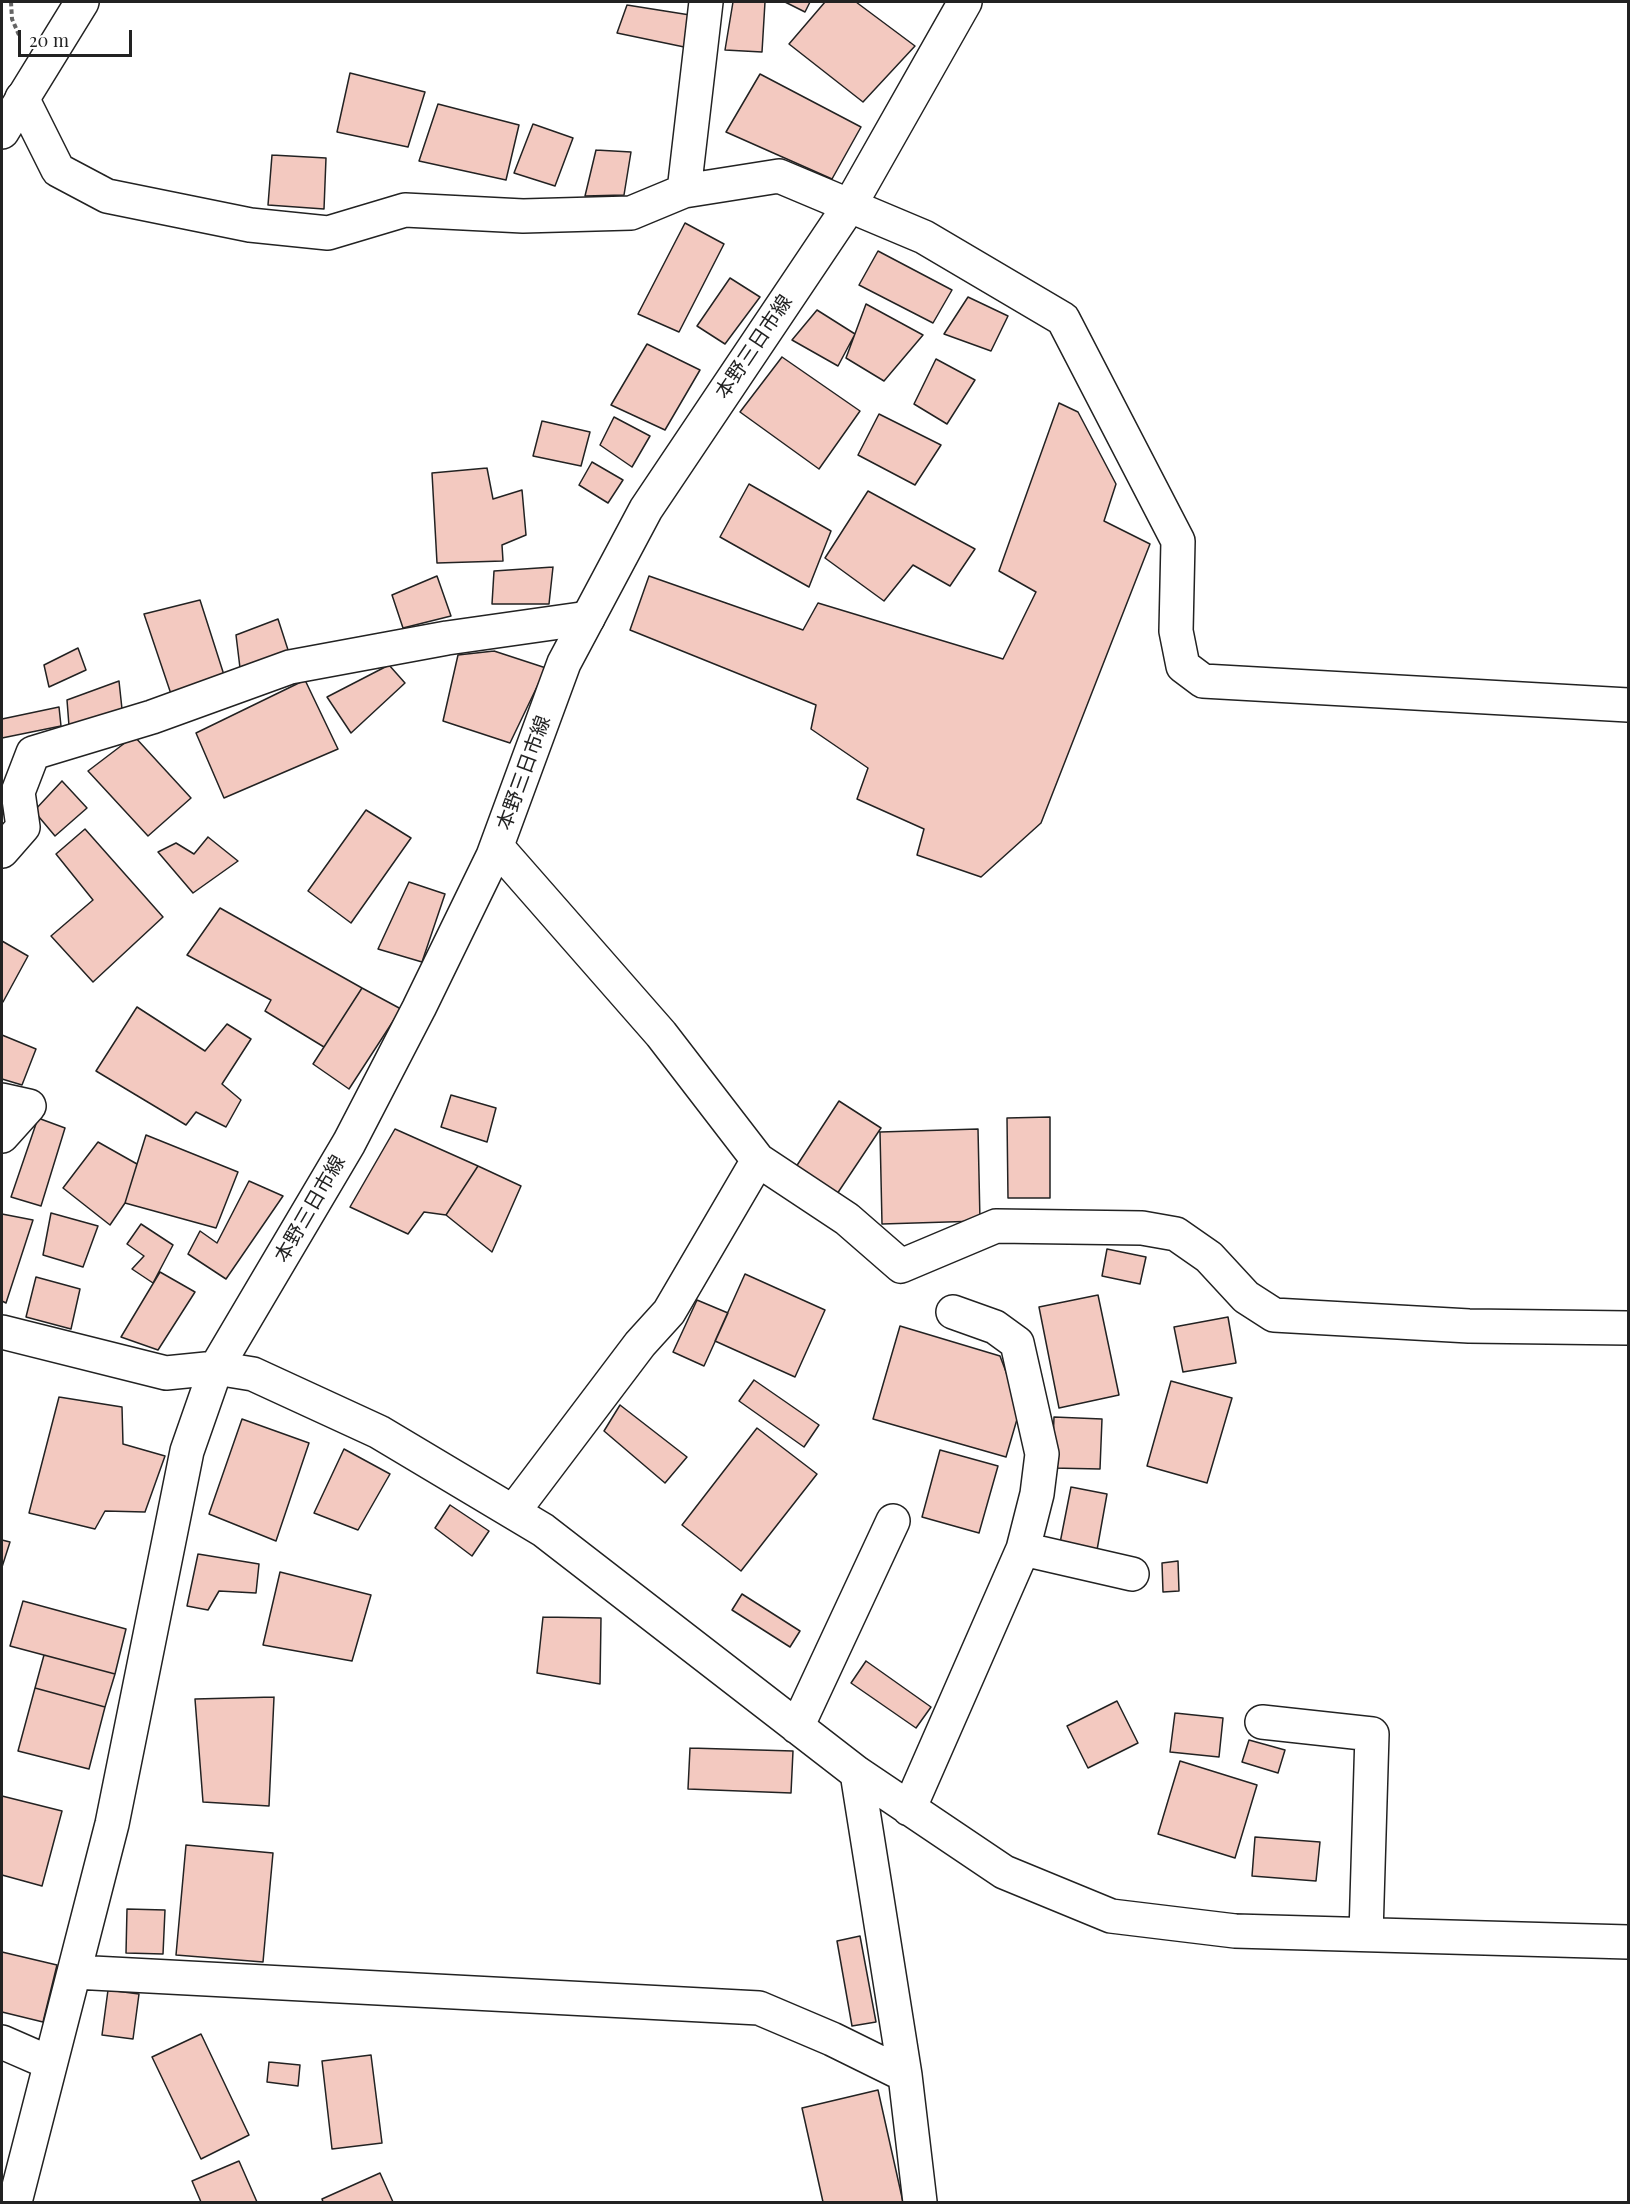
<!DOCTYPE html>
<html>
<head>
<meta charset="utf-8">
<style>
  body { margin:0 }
  #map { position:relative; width:1630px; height:2204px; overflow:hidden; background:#fff; font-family:"Playfair Display",serif }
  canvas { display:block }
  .frame { position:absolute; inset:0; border:3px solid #222; pointer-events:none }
  .scale { position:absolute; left:18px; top:30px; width:114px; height:27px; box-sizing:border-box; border:3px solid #222; border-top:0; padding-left:8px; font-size:18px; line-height:21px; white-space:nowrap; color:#222; -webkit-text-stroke:4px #fff; paint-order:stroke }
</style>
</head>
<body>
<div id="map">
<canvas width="1630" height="2204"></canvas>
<div class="frame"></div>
<div class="scale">20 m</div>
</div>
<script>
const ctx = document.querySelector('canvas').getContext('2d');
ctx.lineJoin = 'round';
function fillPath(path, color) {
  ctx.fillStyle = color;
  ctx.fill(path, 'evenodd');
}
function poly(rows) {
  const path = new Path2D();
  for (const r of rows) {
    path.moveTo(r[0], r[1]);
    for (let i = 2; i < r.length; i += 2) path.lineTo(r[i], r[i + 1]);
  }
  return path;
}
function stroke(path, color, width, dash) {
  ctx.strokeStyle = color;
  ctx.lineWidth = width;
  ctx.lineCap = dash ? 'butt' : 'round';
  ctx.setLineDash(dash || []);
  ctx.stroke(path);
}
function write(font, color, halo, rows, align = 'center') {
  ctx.font = font + ' "Playfair Display","Noto Sans JP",serif';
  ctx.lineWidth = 4.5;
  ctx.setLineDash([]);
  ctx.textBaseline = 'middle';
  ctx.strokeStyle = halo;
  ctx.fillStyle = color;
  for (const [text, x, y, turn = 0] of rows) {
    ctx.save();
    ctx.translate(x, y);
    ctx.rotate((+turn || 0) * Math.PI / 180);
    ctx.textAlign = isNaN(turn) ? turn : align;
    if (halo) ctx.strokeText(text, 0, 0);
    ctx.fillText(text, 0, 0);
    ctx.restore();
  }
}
const building = poly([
  [733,2,765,2,762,52,725,50,733,2],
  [785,2,810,2,805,12,785,2],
  [825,2,856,2,915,46,863,102,789,44,825,2],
  [627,5,690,15,689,48,617,33,627,5],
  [350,73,425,92,408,147,337,132,350,73],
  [760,74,861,127,832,179,726,132,760,74],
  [438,104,519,125,506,180,419,161,438,104],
  [533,124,573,138,555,186,514,173,533,124],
  [596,150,631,152,624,195,585,196,596,150],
  [272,155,326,158,324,209,268,205,272,155],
  [685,223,724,244,679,332,638,314,685,223],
  [878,251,952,290,933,323,859,285,878,251],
  [730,278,760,297,725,344,697,326,730,278],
  [968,297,1008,316,991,351,944,334,968,297],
  [866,304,923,335,884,381,846,358,866,304],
  [817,310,855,334,838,366,792,340,817,310],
  [647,344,700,370,665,430,611,405,647,344],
  [782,357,860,411,819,469,740,412,782,357],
  [936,359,975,380,947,424,914,404,936,359],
  [1059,403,1078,412,1116,484,1104,521,1150,544,1041,823,981,877,917,855,924,829,857,799,868,768,811,729,816,705,630,630,649,576,803,630,818,603,1003,659,1036,592,999,571,1059,403],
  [879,414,941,445,915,485,858,455,879,414],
  [614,417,650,436,632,467,600,445,614,417],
  [542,421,590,432,581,466,533,456,542,421],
  [592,462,623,480,608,503,579,485,592,462],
  [487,468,493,499,522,490,526,535,502,545,503,561,437,563,432,473,487,468],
  [749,484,831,531,809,587,720,537,749,484],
  [868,491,975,549,950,586,913,565,884,601,825,558,868,491],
  [553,567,549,604,492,604,494,571,553,567],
  [437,576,451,616,403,628,392,595,437,576],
  [200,600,224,675,171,694,144,614,200,600],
  [278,619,290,656,240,668,236,635,278,619],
  [78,648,86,670,49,687,44,665,78,648],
  [494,651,546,668,510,743,443,721,458,655,494,651],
  [389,665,405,683,351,733,327,697,389,665],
  [305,680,338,749,224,798,196,733,305,680],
  [119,681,122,709,69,726,67,700,119,681],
  [59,707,61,726,2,738,2,719,59,707],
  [134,736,191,798,148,836,88,771,134,736],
  [62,781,87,808,55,836,34,811,62,781],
  [366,810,411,838,351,923,308,891,366,810],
  [85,829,163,917,93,982,51,936,93,900,56,854,85,829],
  [208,837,238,861,193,893,158,852,176,843,194,854,208,837],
  [409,882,445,894,422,962,378,949,409,882],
  [220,908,362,988,324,1047,265,1011,271,1000,187,955,220,908],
  [2,941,28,956,3,1002,2,1001,2,941],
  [362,988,401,1009,349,1089,313,1064,362,988],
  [137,1007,205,1051,227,1024,251,1039,222,1084,241,1100,226,1127,196,1112,186,1125,96,1071,137,1007],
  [2,1035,36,1049,22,1085,2,1079,2,1035],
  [451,1095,496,1108,487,1142,441,1127,451,1095],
  [839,1101,881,1128,833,1200,792,1173,839,1101],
  [1050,1117,1050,1198,1008,1198,1007,1118,1050,1117],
  [38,1118,65,1128,41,1206,11,1197,38,1118],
  [395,1129,478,1166,446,1215,424,1212,408,1234,350,1207,395,1129],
  [978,1129,980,1221,882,1224,880,1132,978,1129],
  [146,1135,238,1172,216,1228,125,1203,146,1135],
  [98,1142,137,1164,125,1203,110,1225,63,1188,98,1142],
  [478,1166,521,1186,492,1252,446,1215,478,1166],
  [249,1181,283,1196,226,1279,188,1254,200,1231,217,1243,249,1181],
  [51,1213,98,1226,83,1267,43,1255,51,1213],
  [2,1214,33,1220,6,1303,2,1301,2,1214],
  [141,1224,173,1245,153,1283,132,1269,144,1256,127,1244,141,1224],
  [1107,1249,1146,1257,1140,1284,1102,1276,1107,1249],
  [160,1272,195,1292,158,1350,121,1337,160,1272],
  [745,1274,825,1310,795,1377,715,1341,745,1274],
  [36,1277,80,1289,71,1329,26,1317,36,1277],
  [1098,1295,1119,1395,1059,1408,1039,1307,1098,1295],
  [697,1300,728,1313,704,1366,673,1352,697,1300],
  [1228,1317,1236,1363,1183,1372,1174,1327,1228,1317],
  [900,1326,1000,1356,1020,1409,1006,1457,873,1419,900,1326],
  [754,1380,819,1425,804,1447,739,1401,754,1380],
  [1171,1381,1232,1398,1207,1483,1147,1466,1171,1381],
  [59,1397,122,1407,123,1444,165,1456,145,1512,105,1511,95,1529,29,1513,59,1397],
  [620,1405,687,1457,665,1483,604,1431,620,1405],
  [1054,1417,1102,1419,1100,1469,1052,1468,1054,1417],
  [242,1419,309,1443,276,1541,209,1514,242,1419],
  [757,1428,817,1474,741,1571,682,1525,757,1428],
  [344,1449,390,1474,358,1530,314,1513,344,1449],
  [940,1450,998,1466,979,1533,922,1517,940,1450],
  [1071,1487,1107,1494,1097,1550,1060,1543,1071,1487],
  [450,1505,489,1531,472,1556,435,1528,450,1505],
  [2,1540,10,1542,2,1567,2,1540],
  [198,1554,259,1564,256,1593,219,1591,208,1610,187,1606,198,1554],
  [1178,1561,1179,1591,1163,1592,1162,1563,1178,1561],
  [280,1572,371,1595,352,1661,263,1645,280,1572],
  [742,1594,800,1631,790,1647,732,1610,742,1594],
  [23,1601,126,1629,115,1674,10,1646,23,1601],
  [543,1617,601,1618,600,1684,537,1673,543,1617],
  [44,1655,115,1674,105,1707,35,1688,44,1655],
  [866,1661,931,1707,916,1728,851,1683,866,1661],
  [35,1688,105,1707,89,1769,18,1751,35,1688],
  [274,1697,269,1806,203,1802,195,1699,274,1697],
  [1117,1701,1138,1743,1088,1768,1067,1726,1117,1701],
  [1175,1713,1223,1718,1219,1757,1170,1752,1175,1713],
  [1249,1740,1285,1750,1278,1773,1242,1762,1249,1740],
  [690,1748,793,1751,791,1793,688,1789,690,1748],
  [1180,1761,1257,1785,1235,1858,1158,1834,1180,1761],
  [2,1796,62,1811,42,1886,2,1875,2,1796],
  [1255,1837,1320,1842,1316,1881,1252,1876,1255,1837],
  [186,1845,273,1853,263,1962,176,1955,186,1845],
  [127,1909,165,1910,163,1954,126,1953,127,1909],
  [860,1936,876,2022,852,2026,837,1941,860,1936],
  [2,1952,57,1965,43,2022,2,2012,2,1952],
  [108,1990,139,1994,133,2039,102,2035,108,1990],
  [201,2034,249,2135,201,2159,152,2057,201,2034],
  [371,2055,382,2143,332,2149,322,2061,371,2055],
  [269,2062,300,2065,298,2086,267,2082,269,2062],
  [878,2090,903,2202,823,2202,802,2108,878,2090],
  [239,2161,257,2202,201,2202,192,2181,239,2161],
  [380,2173,393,2202,323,2202,322,2199,380,2173]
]);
const path = poly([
  [11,2,12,19,19,35]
]);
const minor = poly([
  [22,98,58,170,107,196,250,225,328,233,405,210,523,216,631,213,684,191,779,176,924,237,1063,319,1178,541,1176,631,1183,666,1203,681,1628,705],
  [684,191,706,2],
  [497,847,661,1034,758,1160],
  [2,851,23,827,18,792,33,753,152,717,290,667,447,638,588,618],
  [2,1100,29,1106,2,1136],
  [513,1512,640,1344,669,1312,758,1160,847,1219,901,1266,996,1226,1142,1228,1176,1234,1209,1257,1246,1297,1274,1315,1469,1326,1628,1328],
  [1023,1549,1132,1574],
  [1262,1722,1372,1734,1366,1934],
  [797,1727,893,1521],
  [857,1773,905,2075,920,2202],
  [909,1809,1023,1549,1037,1494,1042,1454,1017,1343,995,1327,953,1312],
  [74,1972,759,2008,832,2039,905,2075],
  [2,2042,50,2063],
  [15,2202,112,1824,187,1451,216,1368,253,1374,379,1432,543,1530,857,1773,1004,1872,1111,1916,1235,1931,1628,1942]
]);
const major = poly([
  [2,132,82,2],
  [2,1332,166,1373,216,1368,349,1143,419,1008,493,856,564,663,646,509,850,205,965,2]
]);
const streetNames = [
  ["本野三日市線",754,347,-56],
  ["本野三日市線",524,773,-70],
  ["本野三日市線",310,1209,-60]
];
fillPath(building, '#f3c9c0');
stroke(building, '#222', 1.5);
stroke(minor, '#222', 36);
stroke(major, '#222', 36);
stroke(path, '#646464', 4, [4.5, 3]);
stroke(minor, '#fff', 33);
stroke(major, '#fff', 33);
write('20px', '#222', '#fff', streetNames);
</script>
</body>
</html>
